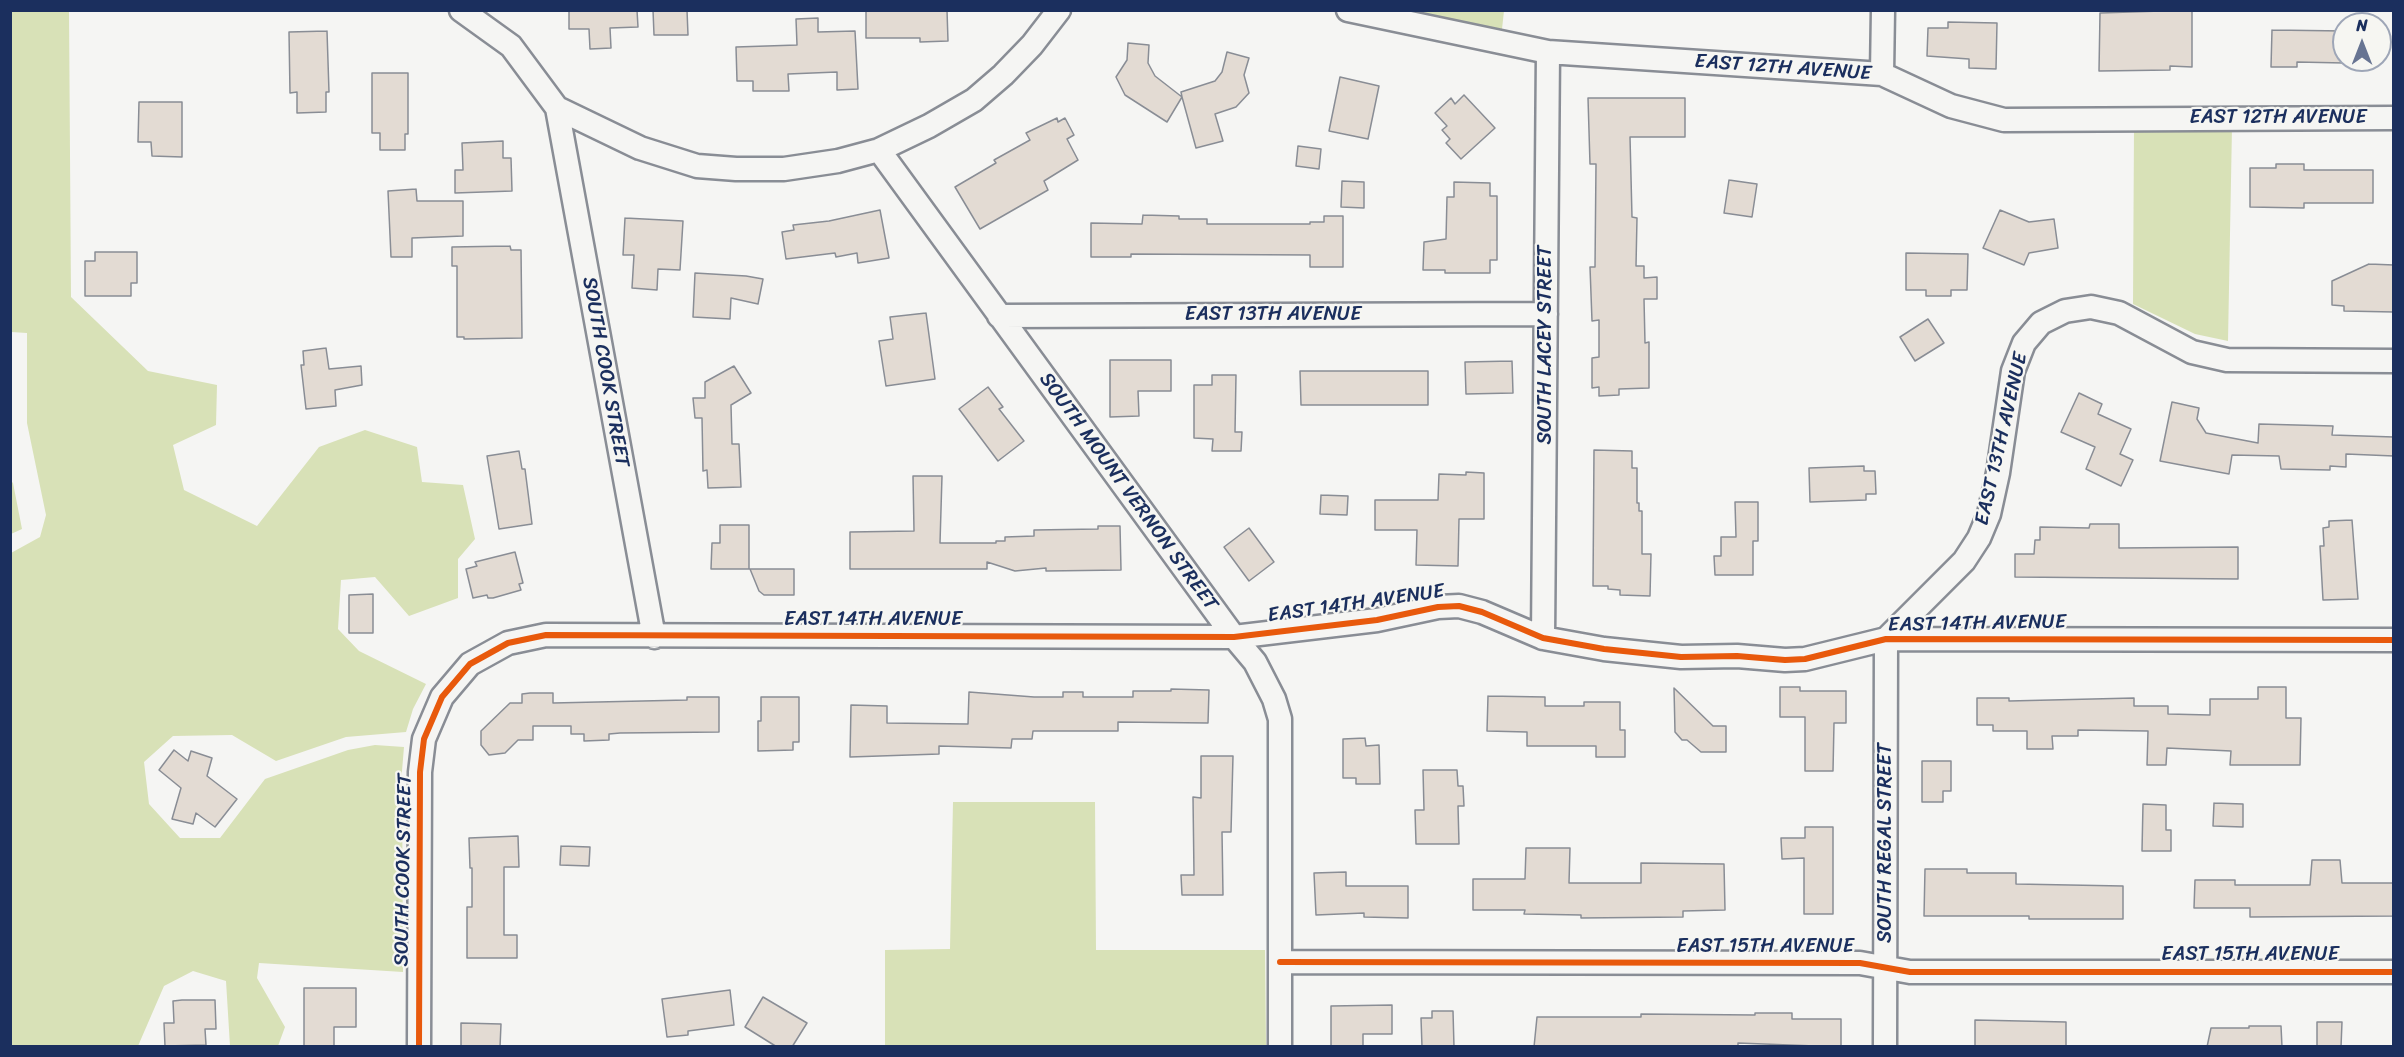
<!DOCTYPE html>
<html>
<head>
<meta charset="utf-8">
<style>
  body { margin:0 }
  #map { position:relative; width:2404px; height:1057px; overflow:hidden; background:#f5f5f3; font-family:Sriracha,sans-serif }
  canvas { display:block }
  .frame { position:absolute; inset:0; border:12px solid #1b2f5e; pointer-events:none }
  .north { position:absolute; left:2332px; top:12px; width:60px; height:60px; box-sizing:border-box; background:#f6f6f2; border:2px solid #9ea6b7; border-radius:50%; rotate:0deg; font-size:16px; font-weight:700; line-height:24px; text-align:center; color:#1b2f5e }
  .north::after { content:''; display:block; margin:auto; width:21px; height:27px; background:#677492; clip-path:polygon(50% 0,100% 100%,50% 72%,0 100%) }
</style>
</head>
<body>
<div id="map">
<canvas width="2404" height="1057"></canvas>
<div class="frame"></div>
<div class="north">N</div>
</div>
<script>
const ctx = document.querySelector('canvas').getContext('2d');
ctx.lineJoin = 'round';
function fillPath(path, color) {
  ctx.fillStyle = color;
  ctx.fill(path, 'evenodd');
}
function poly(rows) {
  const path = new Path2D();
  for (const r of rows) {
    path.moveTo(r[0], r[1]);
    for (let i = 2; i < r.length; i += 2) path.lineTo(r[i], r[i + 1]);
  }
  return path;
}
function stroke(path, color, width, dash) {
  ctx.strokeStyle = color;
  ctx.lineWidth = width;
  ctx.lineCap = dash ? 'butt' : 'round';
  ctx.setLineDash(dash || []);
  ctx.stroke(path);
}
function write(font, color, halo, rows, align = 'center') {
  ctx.font = font + ' Sriracha,sans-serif';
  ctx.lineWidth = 4.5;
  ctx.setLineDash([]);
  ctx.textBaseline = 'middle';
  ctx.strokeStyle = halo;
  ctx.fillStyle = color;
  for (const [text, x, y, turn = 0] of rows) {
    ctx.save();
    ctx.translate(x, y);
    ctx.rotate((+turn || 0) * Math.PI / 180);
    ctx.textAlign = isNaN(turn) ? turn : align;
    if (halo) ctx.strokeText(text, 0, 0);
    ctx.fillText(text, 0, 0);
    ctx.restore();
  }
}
const green = poly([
  [10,11,69,11,71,297,148,371,217,385,216,425,173,445,184,490,257,526,319,447,365,430,417,447,422,482,463,485,475,539,458,559,458,598,409,616,375,577,341,580,338,629,359,651,426,684,413,709,406,732,346,737,276,761,232,735,173,736,144,762,149,804,180,838,220,838,265,779,348,750,375,745,404,747,402,771,403,972,259,963,257,978,285,1027,278,1046,230,1046,226,981,193,971,164,986,138,1046,11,1046,11,553,40,537,46,515,27,423,27,333,11,332],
  [1407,11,1504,11,1502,29],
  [2232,127,2228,341,2195,334,2133,304,2134,128],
  [11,481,13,483,22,529,11,534],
  [953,802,1095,802,1096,950,1265,950,1266,1046,885,1046,885,950,950,949]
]);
const building = poly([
  [569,10,637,10,638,27,610,28,611,48,590,49,589,29,569,29,569,10],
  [653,10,687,10,688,35,654,35,653,10],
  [866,10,947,10,948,41,920,42,920,38,866,38,866,10],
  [2192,10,2192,67,2170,66,2170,70,2099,71,2100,13,2192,10],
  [818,18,818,32,855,31,858,89,837,90,837,72,788,74,789,91,753,91,753,81,737,81,736,47,797,45,796,19,818,18],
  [1948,22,1997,23,1996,69,1969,68,1969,59,1927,56,1928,28,1948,28,1948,22],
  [2272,30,2344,31,2344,63,2297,62,2297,67,2271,67,2272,30],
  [327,31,329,92,326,92,326,112,297,113,297,92,290,93,289,32,327,31],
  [1128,43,1149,45,1148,63,1155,76,1182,97,1181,92,1215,81,1222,72,1227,52,1249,58,1244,75,1249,93,1236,107,1215,114,1223,141,1196,148,1182,97,1167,122,1125,95,1116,77,1127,60,1128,43],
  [372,73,408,73,408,134,405,134,405,150,380,150,380,133,372,133,372,73],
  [1340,77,1379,86,1368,139,1329,131,1340,77],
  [1464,95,1495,128,1461,159,1446,143,1450,139,1442,130,1447,126,1435,113,1451,98,1455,104,1464,95],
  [1588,98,1685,98,1685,137,1630,137,1632,217,1637,218,1636,266,1644,266,1644,278,1657,277,1657,299,1644,299,1645,343,1649,342,1649,388,1619,389,1619,395,1599,396,1599,387,1592,388,1592,358,1599,357,1599,320,1592,321,1590,267,1595,267,1596,164,1590,164,1588,98],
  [139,102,182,102,182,157,152,156,151,142,138,142,139,102],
  [1057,118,1058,122,1065,118,1074,135,1067,139,1078,160,1044,181,1048,190,980,229,955,187,996,163,994,160,1030,140,1026,133,1057,118],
  [503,141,503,158,511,158,512,191,455,193,455,170,463,170,462,143,503,141],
  [1298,146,1321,149,1319,169,1296,166,1298,146],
  [2276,164,2304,164,2304,170,2373,170,2373,203,2304,203,2304,208,2250,207,2250,168,2276,168,2276,164],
  [1729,180,1757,184,1752,217,1724,213,1729,180],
  [1342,181,1364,182,1364,208,1341,207,1342,181],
  [1454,182,1490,183,1490,196,1497,196,1497,260,1490,260,1490,273,1445,273,1445,270,1423,270,1424,242,1446,239,1447,197,1454,197,1454,182],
  [416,189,417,201,463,201,463,236,412,238,412,257,391,257,388,191,416,189],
  [880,210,889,258,858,263,857,253,836,257,835,253,786,259,782,232,794,230,793,225,829,221,880,210],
  [2000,210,2029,222,2054,219,2058,248,2029,253,2024,265,1983,248,2000,210],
  [1143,215,1179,216,1179,219,1207,219,1207,224,1310,224,1310,222,1324,222,1324,216,1343,216,1343,267,1310,267,1310,255,1131,254,1131,257,1091,257,1091,223,1142,224,1143,215],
  [625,218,683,221,680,270,658,269,657,290,632,288,634,255,623,255,625,218],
  [510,246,511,250,521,250,522,338,464,339,464,337,457,337,457,266,452,266,452,247,510,246],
  [95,252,137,252,137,283,131,283,131,296,85,296,85,261,95,261,95,252],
  [1906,253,1968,254,1967,290,1951,290,1951,296,1926,296,1926,290,1906,290,1906,253],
  [2369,264,2394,265,2394,312,2344,311,2344,306,2332,305,2332,281,2369,264],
  [695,273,746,276,763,279,758,304,731,298,730,319,693,317,695,273],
  [926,313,935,379,886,386,879,341,893,339,890,317,926,313],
  [1928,319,1944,343,1915,361,1900,337,1928,319],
  [326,348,329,369,361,366,362,385,335,390,336,406,306,409,301,365,304,365,303,351,326,348],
  [1110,360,1171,360,1171,391,1138,391,1139,416,1110,417,1110,360],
  [1512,361,1513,393,1466,394,1465,362,1512,361],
  [734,366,751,393,731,405,732,444,739,444,741,487,708,488,707,470,703,471,702,418,695,418,693,398,705,398,705,382,734,366],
  [1300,371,1428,371,1428,405,1301,405,1300,371],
  [1212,375,1236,375,1235,432,1242,432,1241,451,1212,451,1213,439,1194,438,1194,385,1212,385,1212,375],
  [988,387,1003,407,999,409,1024,441,998,461,959,409,988,387],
  [2079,393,2102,404,2098,414,2131,429,2120,454,2133,460,2121,486,2086,469,2095,447,2061,432,2079,393],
  [2172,402,2199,408,2197,419,2206,433,2258,443,2259,424,2333,426,2332,435,2394,437,2394,456,2346,454,2346,467,2330,466,2330,470,2281,469,2279,456,2232,455,2229,474,2160,461,2172,402],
  [1594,450,1632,451,1632,468,1637,468,1637,503,1639,503,1639,511,1642,511,1642,554,1651,554,1650,596,1620,595,1620,590,1608,589,1608,586,1593,586,1594,450],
  [519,451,522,469,525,469,532,524,499,529,487,456,519,451],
  [1864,466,1864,471,1875,471,1876,494,1866,494,1866,500,1810,502,1809,468,1864,466],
  [1466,472,1484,473,1484,519,1459,519,1458,566,1416,565,1417,530,1375,530,1375,500,1438,500,1439,474,1466,475,1466,472],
  [913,476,942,476,940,543,996,543,996,541,1005,541,1005,537,1034,536,1034,530,1098,529,1098,526,1120,526,1121,570,1046,571,1046,568,1015,571,987,562,987,569,850,569,850,532,914,531,913,476],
  [1321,495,1348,496,1347,515,1320,514,1321,495],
  [1735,502,1758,502,1758,541,1753,541,1753,575,1715,575,1714,556,1721,556,1721,537,1736,537,1735,502],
  [2352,520,2358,599,2323,600,2320,546,2324,546,2323,528,2329,527,2329,521,2352,520],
  [2090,524,2119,524,2119,548,2238,547,2238,579,2015,577,2015,554,2034,554,2035,540,2040,540,2040,527,2089,528,2090,524],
  [720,525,749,525,749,569,711,569,712,543,720,543,720,525],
  [1249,528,1274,562,1249,581,1224,547,1249,528],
  [515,552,523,583,519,584,521,590,493,598,488,598,487,595,473,598,466,569,477,566,475,562,515,552],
  [750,569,794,569,794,595,764,595,759,591,750,569],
  [373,594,373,633,349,633,349,595,373,594],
  [1780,687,1800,687,1800,691,1846,691,1846,723,1834,723,1833,771,1805,771,1805,717,1780,717,1780,687],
  [2258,687,2286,687,2286,718,2301,718,2300,765,2230,765,2231,751,2167,748,2166,765,2147,765,2148,731,2078,730,2078,736,2052,736,2053,749,2027,749,2027,731,1993,731,1993,725,1977,725,1977,698,2009,698,2009,701,2134,698,2134,706,2168,706,2168,714,2210,715,2210,699,2258,699,2258,687],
  [1674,688,1713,726,1726,726,1726,752,1701,752,1687,740,1682,740,1675,732,1674,688],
  [1171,689,1209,690,1208,723,1118,722,1118,731,1033,731,1032,739,1012,739,1011,748,939,746,939,754,850,757,851,705,887,706,887,723,968,724,969,692,1034,697,1063,697,1063,692,1083,692,1083,697,1133,697,1133,691,1171,691,1171,689],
  [530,693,553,693,553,703,687,700,687,697,719,697,719,732,620,733,609,734,609,740,584,741,584,734,571,734,571,726,533,726,533,740,518,740,505,753,489,755,481,745,481,731,510,703,522,703,522,694,530,693],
  [1488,696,1545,697,1545,706,1584,706,1584,702,1620,702,1620,730,1625,730,1625,757,1596,757,1596,746,1527,746,1527,732,1487,731,1488,696],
  [761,697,799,697,799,742,793,742,793,750,758,751,758,721,761,721,761,697],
  [1365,738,1366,746,1379,745,1380,784,1356,784,1356,778,1343,778,1343,739,1365,738],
  [174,750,188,761,191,751,212,758,207,776,237,799,215,827,196,813,193,824,172,819,181,788,159,770,174,750],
  [1201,756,1233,756,1231,832,1222,832,1223,895,1182,895,1181,875,1194,875,1193,797,1201,798,1201,756],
  [1922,761,1951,761,1951,791,1943,791,1943,802,1922,802,1922,761],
  [1423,770,1457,770,1458,786,1463,786,1464,806,1458,806,1459,844,1416,844,1415,810,1424,810,1423,770],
  [2214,803,2243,804,2243,827,2213,826,2214,803],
  [2143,804,2166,805,2166,830,2171,830,2171,851,2142,851,2143,804],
  [1805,827,1833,827,1833,914,1804,914,1804,858,1782,859,1781,838,1805,838,1805,827],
  [518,836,519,867,504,867,504,935,517,935,517,958,467,958,467,907,472,907,472,868,470,868,469,838,518,836],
  [561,846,590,847,589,866,560,865,561,846],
  [1526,848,1570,848,1569,883,1641,883,1641,863,1724,864,1725,910,1683,911,1683,917,1581,918,1581,915,1524,914,1525,910,1473,910,1473,879,1525,879,1526,848],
  [2312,860,2340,860,2342,883,2394,883,2394,916,2250,917,2250,908,2194,908,2195,880,2235,880,2235,885,2310,885,2312,860],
  [1925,869,1967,869,1967,873,2016,873,2016,884,2123,886,2123,919,2029,919,2029,916,1924,916,1925,869],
  [1346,872,1346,886,1408,886,1408,918,1364,917,1364,913,1316,915,1314,873,1346,872],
  [304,988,356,988,356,1027,334,1027,334,1047,304,1047,304,988],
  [730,990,734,1025,688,1031,688,1035,667,1037,662,999,730,990],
  [763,997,807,1023,792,1047,777,1047,745,1027,763,997],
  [182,1000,215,1000,216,1029,205,1029,206,1045,165,1046,164,1023,174,1023,173,1001,182,1000],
  [1392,1005,1392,1034,1363,1034,1363,1047,1331,1047,1331,1006,1392,1005],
  [1432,1011,1453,1011,1454,1047,1422,1047,1421,1018,1432,1018,1432,1011],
  [1755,1013,1792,1013,1792,1019,1841,1019,1841,1047,1738,1043,1738,1047,1534,1047,1537,1017,1641,1017,1641,1014,1755,1015,1755,1013],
  [1975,1020,2066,1022,2066,1047,1975,1047,1975,1020],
  [2317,1022,2342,1022,2341,1047,2317,1047,2317,1022],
  [461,1023,501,1024,500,1047,461,1047,461,1023],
  [2249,1026,2281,1026,2282,1047,2207,1047,2211,1028,2249,1028,2249,1026]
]);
const street = poly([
  [461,10,511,46,557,108,640,148,697,166,736,169,784,169,838,161,879,150,929,126,974,100,1003,75,1032,45,1059,10],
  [1348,10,1548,52,1882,74,1951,106,2004,120,2394,118],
  [1882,74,1883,10],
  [557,108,654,637],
  [879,150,1234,637,1255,662,1274,699,1280,719,1280,1046],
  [999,316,1546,314],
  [1543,638,1548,52],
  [1886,639,1964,561,1979,538,1989,514,1998,473,2013,371,2024,343,2041,323,2065,311,2091,307,2119,313,2192,352,2227,360,2394,361],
  [1280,962,1860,963,1910,972,2394,972],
  [419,1046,420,772,424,739,442,697,470,664,508,643,546,635,1234,637,1377,620,1438,607,1459,606,1482,612,1543,638,1604,649,1681,657,1737,656,1785,660,1805,659,1886,639,2394,640],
  [1885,1046,1886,639]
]);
const cycleway = poly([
  [1280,962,1860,963,1910,972,2394,972],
  [419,1046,420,772,424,739,442,697,470,664,508,643,546,635,1234,637,1377,620,1438,607,1459,606,1482,612,1543,638,1604,649,1681,657,1737,656,1785,660,1805,659,1886,639,2394,640]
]);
const streetNames = [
  ["EAST 12TH AVENUE",1783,68,4],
  ["EAST 12TH AVENUE",2278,118],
  ["EAST 13TH AVENUE",1273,315],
  ["SOUTH LACEY STREET",1546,345,-90],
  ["SOUTH COOK STREET",605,372,80],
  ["EAST 13TH AVENUE",2002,439,-77],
  ["SOUTH MOUNT VERNON STREET",1128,492,54],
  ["EAST 14TH AVENUE",1356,604,-8],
  ["EAST 14TH AVENUE",873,620],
  ["EAST 14TH AVENUE",1977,624,-1],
  ["SOUTH REGAL STREET",1886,843,-90],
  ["SOUTH COOK STREET",404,870,-89],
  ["EAST 15TH AVENUE",1765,947],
  ["EAST 15TH AVENUE",2250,955]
];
fillPath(green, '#d8e1b7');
fillPath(building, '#e3dbd3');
stroke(building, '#898d95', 1.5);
stroke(street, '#898d95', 27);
stroke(street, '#f5f5f3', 22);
stroke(cycleway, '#e8590c', 6);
write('20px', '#1b2f5e', '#f6f6f2', streetNames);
</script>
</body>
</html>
